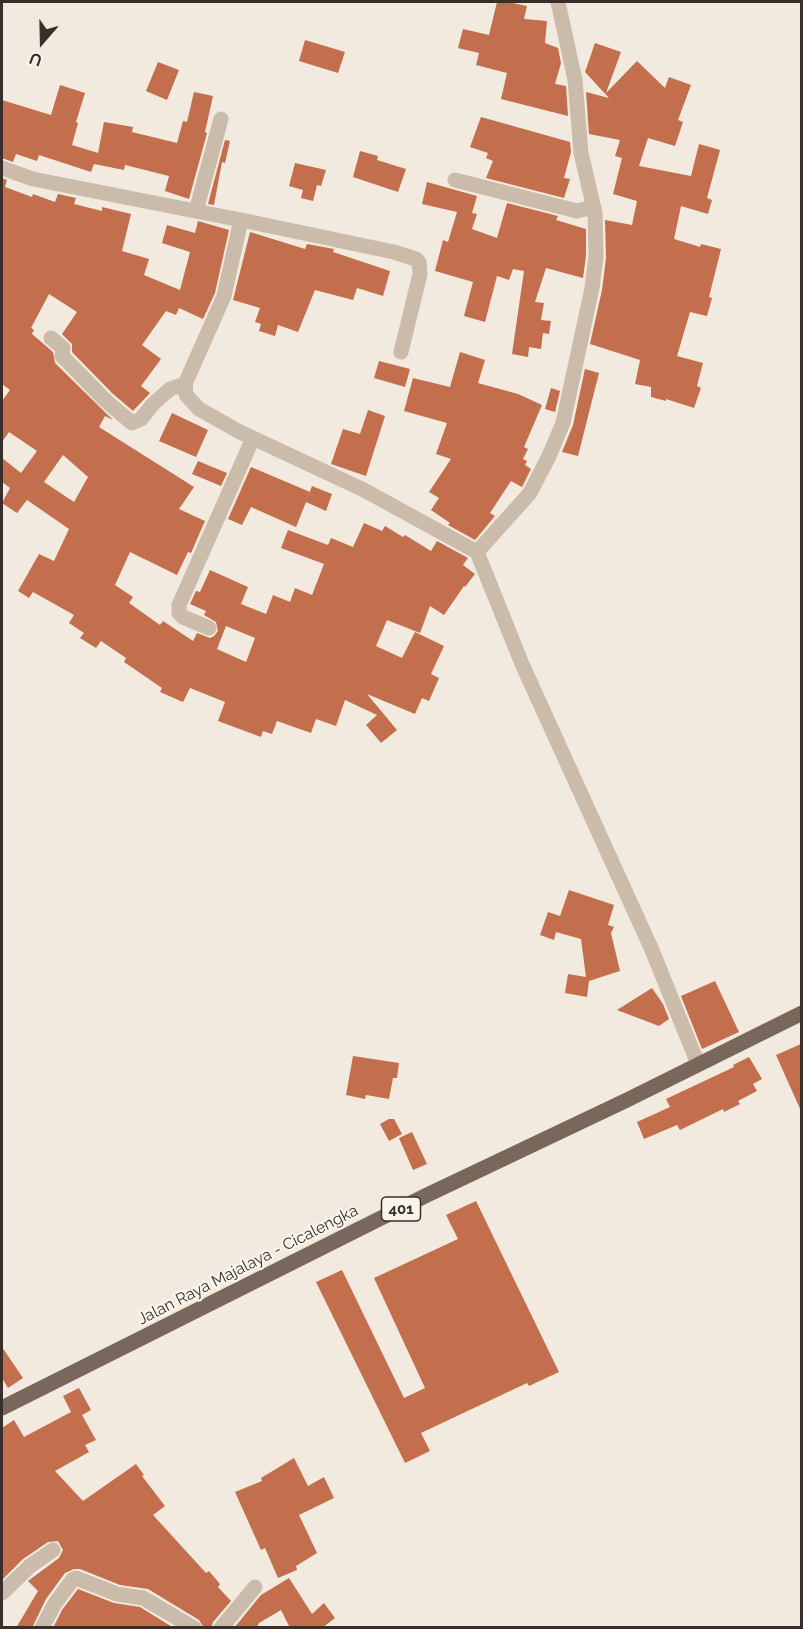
<!DOCTYPE html>
<html>
<head>
<meta charset="utf-8">
<style>
  body { margin:0 }
  #map { position:relative; width:803px; height:1629px; overflow:hidden; background:#f2eadf; font-family:Raleway,sans-serif }
  canvas { display:block }
  .frame { position:absolute; inset:0; border:3px solid #382f2a; pointer-events:none }
  .north { position:absolute; left:12px; top:12px; width:60px; height:60px; -webkit-text-stroke:4px #faf4ec; paint-order:stroke; rotate:200deg; font-size:16px; font-weight:700; line-height:24px; text-align:center; color:#382f2a }
  .north::after { content:''; display:block; margin:auto; width:21px; height:27px; background:#382f2a; clip-path:polygon(50% 0,100% 100%,50% 72%,0 100%) }
</style>
</head>
<body>
<div id="map">
<canvas width="803" height="1629"></canvas>
<div class="frame"></div>
<div class="north">U</div>
</div>
<script>
const ctx = document.querySelector('canvas').getContext('2d');
ctx.lineJoin = 'round';
function fillPath(path, color) {
  ctx.fillStyle = color;
  ctx.fill(path, 'evenodd');
}
function poly(rows) {
  const path = new Path2D();
  for (const r of rows) {
    path.moveTo(r[0], r[1]);
    for (let i = 2; i < r.length; i += 2) path.lineTo(r[i], r[i + 1]);
  }
  return path;
}
function stroke(path, color, width, dash) {
  ctx.strokeStyle = color;
  ctx.lineWidth = width;
  ctx.lineCap = dash ? 'butt' : 'round';
  ctx.setLineDash(dash || []);
  ctx.stroke(path);
}
function write(font, color, halo, rows, align = 'center') {
  ctx.font = font + ' Raleway,sans-serif';
  ctx.lineWidth = 4.5;
  ctx.setLineDash([]);
  ctx.textBaseline = 'middle';
  ctx.strokeStyle = halo;
  ctx.fillStyle = color;
  for (const [text, x, y, turn = 0] of rows) {
    ctx.save();
    ctx.translate(x, y);
    ctx.rotate((+turn || 0) * Math.PI / 180);
    ctx.textAlign = isNaN(turn) ? turn : align;
    if (halo) ctx.strokeText(text, 0, 0);
    ctx.fillText(text, 0, 0);
    ctx.restore();
  }
}
const building = poly([
  [497,2,508,2,527,6,524,19,547,21,545,43,558,48,561,63,555,84,566,86,568,116,501,99,507,73,476,65,479,53,458,48,463,29,489,35],
  [305,40,345,52,338,73,299,61],
  [595,43,621,52,606,93,637,61,665,88,669,77,691,85,678,120,683,122,675,146,648,138,639,166,691,176,699,144,720,150,707,198,712,200,708,214,681,206,674,239,700,247,701,244,721,249,709,297,712,298,707,316,690,312,677,356,703,363,697,386,701,388,694,408,666,399,666,401,651,397,651,387,635,384,640,360,590,344,602,290,606,258,605,220,632,225,637,201,613,194,622,158,615,156,620,140,589,134,586,92,609,98,585,72],
  [158,62,179,70,167,100,146,91],
  [60,85,85,93,76,122,78,123,72,145,98,153,104,122,133,127,132,132,177,143,183,121,187,122,194,92,213,96,205,132,207,133,189,199,165,191,169,176,125,165,124,170,94,164,91,172,39,155,37,161,16,154,13,162,2,158,2,100,51,115],
  [481,117,570,142,571,152,564,178,570,179,564,198,486,178,493,161,486,158,488,153,470,147],
  [225,140,230,141,225,163,222,162,214,205,208,204],
  [360,151,378,156,377,160,406,169,398,192,353,177],
  [295,163,326,170,321,186,317,185,313,201,301,198,303,190,289,186],
  [2,178,7,180,5,187,32,197,33,194,55,202,58,194,76,198,74,204,102,211,102,207,131,214,122,251,149,259,144,275,180,290,190,252,162,243,167,225,195,233,198,221,229,230,215,293,203,319,179,308,176,315,166,311,142,345,161,359,141,386,150,393,133,411,112,393,72,352,72,344,62,334,77,312,49,294,31,328,34,330,32,334,53,352,55,363,113,420,105,416,99,427,194,487,179,509,205,521,191,553,188,552,177,575,130,552,115,585,133,597,129,603,160,625,163,621,193,641,197,633,210,638,214,636,218,631,216,622,204,615,206,611,190,604,196,591,200,592,210,570,248,587,241,604,266,614,273,595,290,602,295,588,312,595,324,564,281,548,288,530,328,545,331,538,353,547,364,523,382,531,385,526,403,537,405,535,431,551,437,541,468,558,463,565,475,574,465,587,464,586,444,615,430,606,420,633,387,620,376,646,402,658,415,632,444,646,431,674,439,678,429,701,422,698,415,714,367,694,397,730,381,743,366,725,377,715,345,700,336,726,316,719,311,733,277,721,272,734,263,731,261,737,218,721,225,702,190,688,183,702,160,692,162,688,124,662,126,658,101,641,96,648,80,638,84,633,69,623,74,615,33,592,29,598,18,591,39,554,54,561,69,529,27,500,17,513,2,503,10,488,2,482,2,458,21,473,37,451,9,432,2,442,2,401,10,390,2,384],
  [63,455,88,477,74,502,44,482],
  [226,626,255,638,246,662,217,649],
  [427,182,477,196,472,213,477,214,472,229,497,238,507,203,558,216,556,220,586,229,586,256,583,278,546,268,535,302,544,303,541,320,551,321,549,334,543,333,541,349,529,347,528,357,512,354,524,271,513,269,509,280,497,276,485,322,464,316,473,282,435,271,443,240,448,242,457,212,422,204],
  [250,232,305,249,307,244,334,249,333,252,390,271,383,296,357,288,353,300,315,290,298,332,278,325,275,336,259,331,261,324,255,322,260,308,233,300],
  [460,352,485,360,478,383,518,394,542,405,524,447,528,449,523,459,527,461,525,465,531,469,522,487,511,481,490,513,495,516,475,540,448,525,450,523,431,510,439,498,429,492,451,459,436,454,447,423,404,411,413,378,450,387],
  [379,361,410,369,405,387,374,378],
  [585,369,599,373,578,456,562,452,573,425],
  [551,388,560,391,555,412,545,409],
  [368,410,385,416,366,476,331,464,343,429,360,434],
  [172,413,208,430,196,457,159,441],
  [198,461,227,473,221,486,192,474],
  [251,467,310,492,296,527,251,507,242,525,228,519],
  [312,486,332,494,326,511,306,502],
  [569,890,614,905,608,925,614,927,611,933,620,971,589,981,587,997,565,993,568,974,586,977,581,939,556,932,554,940,540,935,548,912,560,916],
  [715,981,739,1032,702,1049,681,996],
  [652,988,663,1004,669,1019,659,1026,617,1010],
  [801,1044,801,1111,776,1055],
  [353,1056,399,1063,397,1078,393,1078,389,1099,366,1095,365,1099,346,1095],
  [749,1057,762,1079,753,1084,757,1091,738,1101,740,1104,724,1112,723,1109,680,1130,677,1125,644,1139,637,1122,670,1107,666,1099,734,1067,733,1065],
  [389,1119,394,1119,402,1134,389,1141,380,1124],
  [412,1132,427,1164,413,1170,399,1138],
  [476,1201,559,1372,529,1386,527,1383,421,1433,430,1451,405,1463,316,1282,342,1270,404,1398,425,1388,374,1278,458,1239,446,1215],
  [2,1347,23,1378,8,1388,2,1378],
  [79,1388,91,1410,82,1415,96,1440,85,1445,89,1452,55,1471,83,1501,136,1464,144,1475,142,1476,165,1506,153,1515,206,1573,209,1571,220,1584,218,1587,231,1601,213,1622,211,1628,204,1628,199,1620,148,1589,120,1585,80,1569,74,1569,65,1573,46,1599,32,1628,16,1628,38,1591,28,1581,59,1558,63,1550,58,1541,48,1542,23,1559,2,1580,2,1428,14,1420,24,1437,71,1412,63,1396],
  [294,1458,308,1486,324,1477,334,1498,299,1515,317,1553,296,1566,297,1570,278,1578,265,1548,261,1550,235,1492,262,1481,261,1478],
  [289,1578,312,1614,324,1603,335,1618,322,1628,290,1628,281,1610,259,1623,256,1628,234,1628,261,1595],
  [78,1589,114,1603,140,1607,174,1628,53,1628,62,1610]
]);
const street = poly([
  [2,168,33,179,241,220],
  [455,180,577,211,594,207],
  [196,211,221,119],
  [51,338,63,348,62,356,70,364,105,400,132,423,141,419,153,404,170,389,185,384],
  [401,352,420,274,419,262,416,259,394,252,241,220,224,296,185,384,186,395,199,409,238,431,364,490,477,552,522,664,652,950,698,1064],
  [477,552,530,493,549,456,563,423,592,288,596,257,595,213,581,153,575,80,558,2],
  [209,628,183,617,179,613,179,605,253,438],
  [2,1593,30,1566,53,1550],
  [42,1628,54,1605,73,1579,76,1578,117,1594,143,1598,194,1628],
  [221,1628,255,1587]
]);
const primary = poly([
  [2,1408,425,1196,627,1100,802,1013]
]);
const shields = [
  [401,1209,39]
];
const shieldNames = [
  ["401",401,1209]
];
const streetNames = [
  ["Jalan Raya Majalaya - Cicalengka",248,1265,-27]
];
fillPath(building, '#c36e4c');
stroke(street, '#cbbbab', 15);
stroke(primary, '#7a675b', 15);
for (const [x, y, w] of shields) {
  const box = new Path2D();
  box.roundRect(x - w / 2, y - 12, w, 24, 4.5);
  ctx.fillStyle = '#faf4ec';
  ctx.fill(box);
  stroke(box, '#382f2a', 1.5);
}
write('bold 15px', '#382f2a', null, shieldNames);
write('16px', '#382f2a', '#faf4ec', streetNames);
</script>
</body>
</html>
